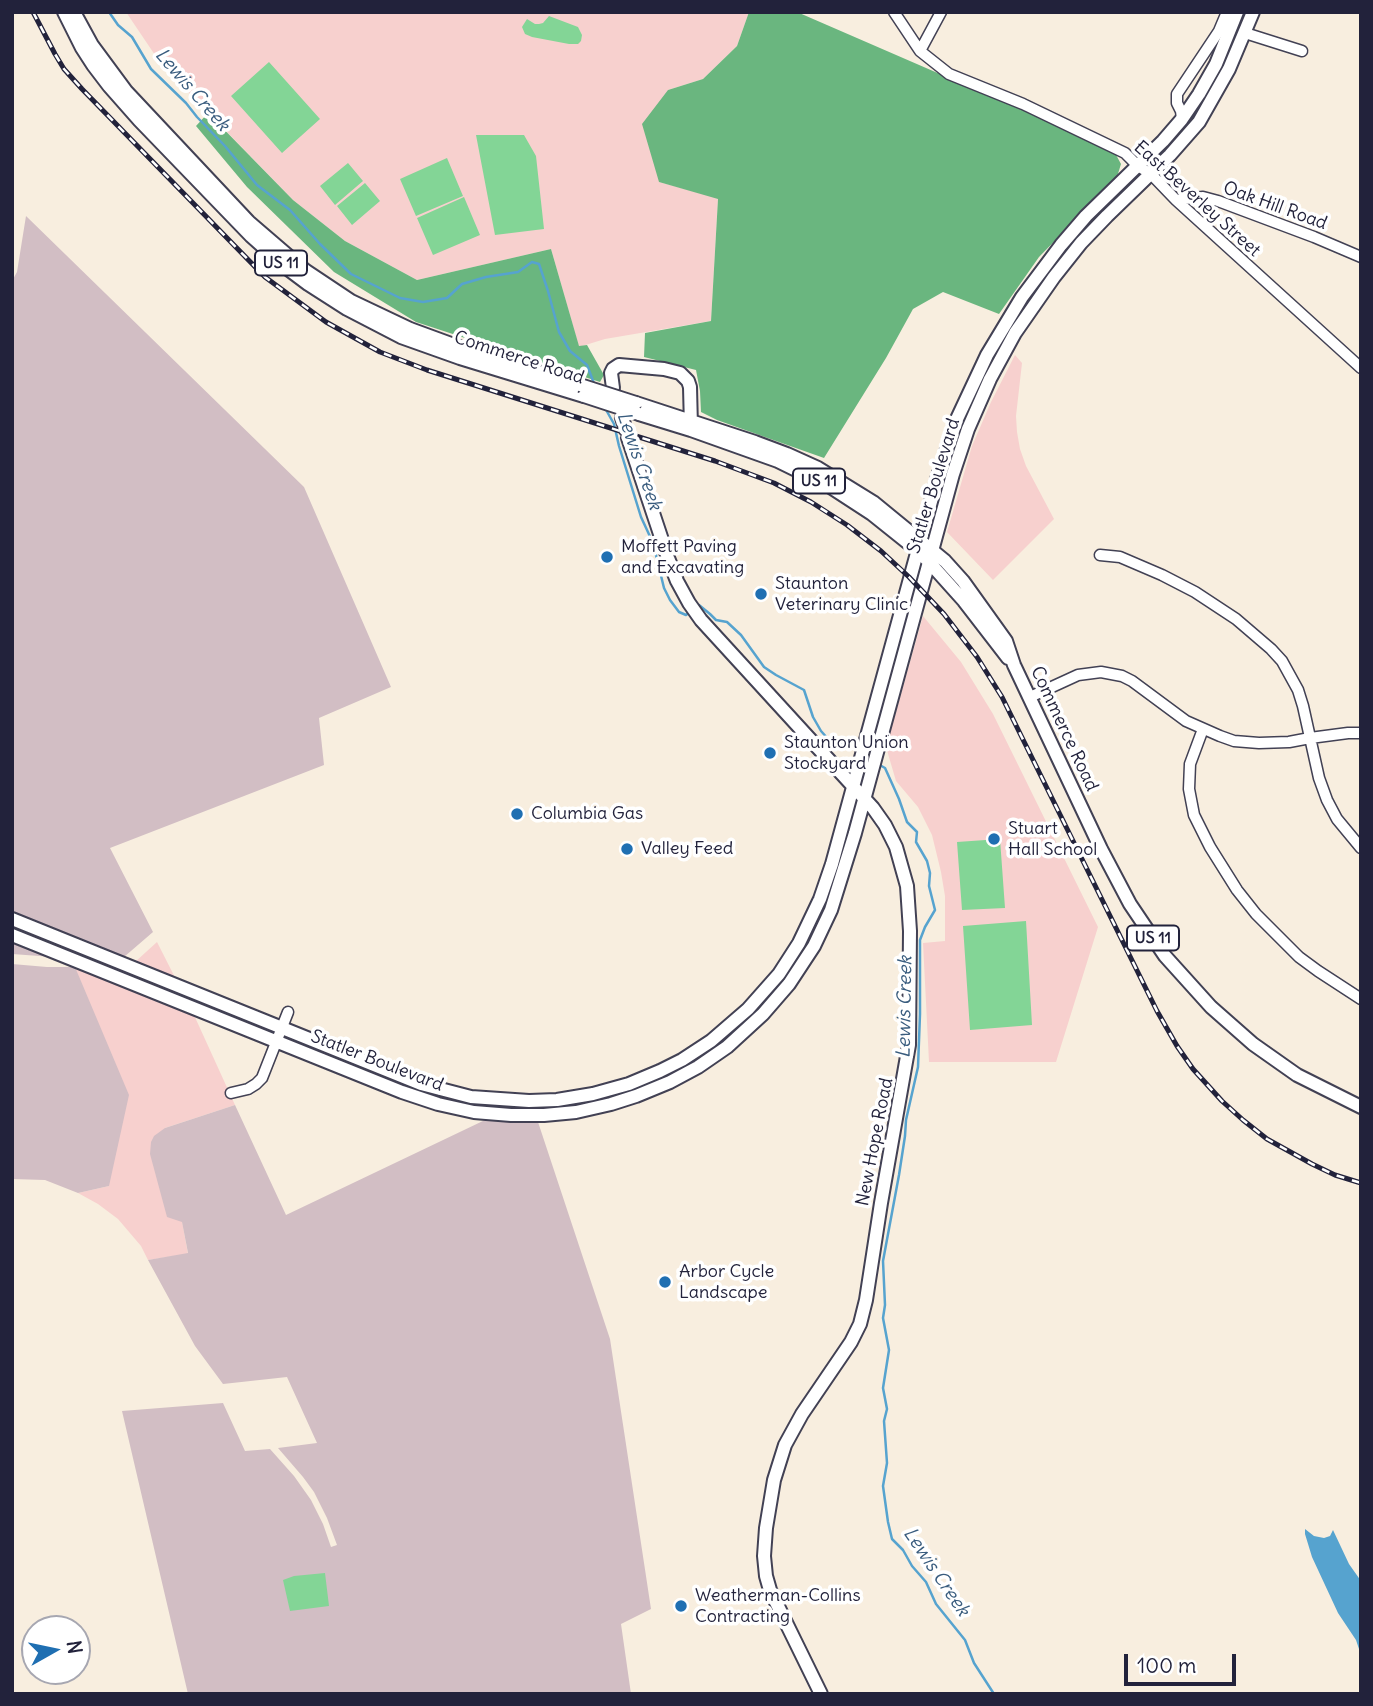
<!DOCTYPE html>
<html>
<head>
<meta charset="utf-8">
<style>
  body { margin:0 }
  #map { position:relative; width:1373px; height:1706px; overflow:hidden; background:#f8eedf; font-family:Delius,sans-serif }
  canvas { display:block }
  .frame { position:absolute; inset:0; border:14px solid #22223b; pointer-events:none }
  .north { position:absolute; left:21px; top:1615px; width:70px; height:70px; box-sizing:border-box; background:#fff; border:2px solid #a7a7b1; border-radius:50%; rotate:81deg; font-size:19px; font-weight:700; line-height:28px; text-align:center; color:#22223b }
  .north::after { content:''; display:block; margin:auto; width:24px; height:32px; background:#1f6fb2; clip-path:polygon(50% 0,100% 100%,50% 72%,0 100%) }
  .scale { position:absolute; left:1124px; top:1654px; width:112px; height:32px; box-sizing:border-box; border:4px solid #22223b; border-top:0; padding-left:9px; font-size:21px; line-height:24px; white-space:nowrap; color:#22223b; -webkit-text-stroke:5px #fff; paint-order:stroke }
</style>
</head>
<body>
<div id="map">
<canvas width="1373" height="1706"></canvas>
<div class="frame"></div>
<div class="north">N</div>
<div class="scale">100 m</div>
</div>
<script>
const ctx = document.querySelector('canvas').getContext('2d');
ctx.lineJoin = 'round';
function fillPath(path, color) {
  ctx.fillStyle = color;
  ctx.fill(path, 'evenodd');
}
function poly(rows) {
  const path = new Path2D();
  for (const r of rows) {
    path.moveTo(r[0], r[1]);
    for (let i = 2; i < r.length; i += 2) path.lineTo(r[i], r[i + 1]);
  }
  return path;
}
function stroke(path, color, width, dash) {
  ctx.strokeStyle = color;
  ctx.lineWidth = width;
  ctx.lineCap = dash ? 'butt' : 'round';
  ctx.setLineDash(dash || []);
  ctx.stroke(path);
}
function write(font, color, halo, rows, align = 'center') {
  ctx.font = font + ' Delius,sans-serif';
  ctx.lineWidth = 7;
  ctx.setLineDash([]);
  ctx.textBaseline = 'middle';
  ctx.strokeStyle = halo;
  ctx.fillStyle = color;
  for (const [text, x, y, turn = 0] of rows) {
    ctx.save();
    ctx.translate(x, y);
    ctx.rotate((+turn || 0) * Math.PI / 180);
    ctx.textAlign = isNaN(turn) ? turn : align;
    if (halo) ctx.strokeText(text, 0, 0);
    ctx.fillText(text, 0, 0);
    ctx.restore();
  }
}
const built = poly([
  [126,12,749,12,737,46,703,79,668,90,659,182,718,198,711,321,605,339,579,347,551,249,417,280,345,241,293,200,161,64],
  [1015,355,1022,363,1016,416,1017,432,1020,449,1026,466,1054,519,993,580,947,532,972,446,991,402],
  [923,616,961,662,993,714,1098,927,1056,1062,929,1062,923,943,945,941,945,896,941,872,932,835,918,807,896,781,886,747],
  [157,942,194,1015,235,1105,165,1128,188,1254,148,1260,141,1246,118,1219,98,1204,78,1193,109,1186,75,967,113,982]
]);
const industrial = poly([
  [26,216,304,487,391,687,319,718,324,765,110,848,153,932,124,957,12,912,12,281,17,272],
  [12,941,53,957,12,954],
  [12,964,47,967,75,967,129,1095,109,1186,78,1193,45,1180,12,1179],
  [235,1105,286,1215,485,1120,505,1122,538,1122,610,1339,651,1609,621,1624,631,1694,188,1694,122,1411,223,1403,245,1451,270,1449,294,1476,311,1500,323,1524,331,1547,337,1545,327,1518,314,1492,303,1477,278,1448,317,1443,287,1377,223,1384,195,1346,148,1260,188,1253,182,1222,167,1217,150,1154,151,1142,154,1136,165,1128]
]);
const green = poly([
  [549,16,578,27,582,35,581,41,578,44,569,44,532,37,525,34,522,27,527,19,535,24,539,24,543,23],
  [269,62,320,119,282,153,231,96],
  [476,135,524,135,536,156,544,229,495,235],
  [447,158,463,196,416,216,400,179],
  [348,163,363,181,335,205,320,186],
  [365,183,380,201,352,225,337,206],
  [464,197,480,235,433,255,417,218],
  [1000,839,1005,908,962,910,957,842],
  [1026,921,1032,1025,970,1030,963,926],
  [325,1573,329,1606,290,1611,283,1580,294,1576]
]);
const forest = poly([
  [749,12,797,12,1039,117,1115,153,1121,164,1117,177,1039,257,999,314,943,292,913,309,886,358,824,458,717,420,701,412,700,391,696,370,644,357,645,333,711,321,718,199,659,182,642,124,668,90,703,79,737,46],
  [208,113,293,200,345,241,417,280,551,249,579,346,587,345,604,375,600,382,416,322,334,272,247,187,196,126]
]);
const water = poly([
  [1305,1529,1314,1536,1324,1538,1330,1536,1333,1530,1349,1564,1361,1581,1361,1655,1356,1640,1338,1613,1312,1557,1305,1534]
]);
const stream = poly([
  [109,12,118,25,132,37,151,69,186,103,197,117,225,146,257,185,290,210,320,244,351,274,400,298,423,302,447,298,462,284,486,277,518,272,532,262,539,264,548,291,559,332,570,351,587,365,595,386],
  [605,408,614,424,619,446,641,517,653,543,664,588,670,600,679,612,686,615,690,612],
  [698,606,699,605,710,614,716,620,727,622,741,635,764,667,776,675,804,690,813,717,821,731,829,740,846,743,858,751],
  [878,764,885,768,899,799,907,822,917,832,916,842,927,861,930,873,929,886,935,910,925,927,920,940,920,1014,918,1067,906,1120,905,1136,899,1175,883,1261,885,1305,883,1318,889,1350,883,1388,887,1409,884,1421,887,1463,883,1486,888,1522,892,1539,903,1550,912,1566,926,1582,936,1604,965,1640,974,1663,994,1694]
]);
const minor = poly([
  [894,12,920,51,949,74,1023,104,1125,153,1138,166,1151,174,1176,200,1361,368],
  [1245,33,1302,51],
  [920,51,941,12],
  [1182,119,1181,111,1177,103,1177,94,1219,31,1227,12],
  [1176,200,1203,197,1218,201,1314,237,1361,257],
  [1100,555,1120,557,1162,575,1195,592,1236,619,1271,649,1282,661,1298,690,1303,706,1319,778,1327,800,1337,819,1361,848],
  [1030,697,1078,675,1101,672,1122,676,1132,681,1186,721,1220,736,1234,741,1259,743,1289,742,1310,738,1348,733,1361,733],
  [1203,729,1190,764,1189,789,1194,815,1210,847,1237,890,1256,914,1299,957,1318,971,1361,999],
  [231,1093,248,1089,256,1084,262,1078,288,1012]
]);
const major = poly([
  [64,12,82,48,93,65,109,86,139,120,251,236,288,269,308,284,347,309,401,337,460,358,584,396],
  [74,12,92,45,126,91,249,222,306,271,351,301,410,329,470,351,580,385],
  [613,388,611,373,613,369,619,365,664,369,680,373,688,381,690,387,691,427],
  [636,403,755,442,787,454,818,468,873,502,945,561,963,581,1006,641,1014,665,1101,849,1130,904,1165,956,1211,1007,1253,1044,1297,1075,1361,1107],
  [639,414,691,430,778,461,829,486,872,514,917,550,929,562,964,601,1008,658],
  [622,418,626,430],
  [628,438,668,558,677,581,689,603,701,620,873,808,885,825,896,847,907,886,910,931,909,1045,881,1203,866,1300,860,1324,851,1342,802,1414,785,1445,774,1480,766,1528,764,1556,766,1576,770,1590,821,1694],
  [12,919,421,1084,471,1097,529,1101,557,1100,593,1094,629,1084,660,1071,682,1060,711,1041,748,1009,779,974,799,943,820,899,832,864,938,476,957,419,987,355,1022,297,1061,245,1086,216,1163,141,1182,119,1199,94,1216,64,1237,12],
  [12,935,402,1092,438,1104,474,1112,511,1115,544,1115,576,1112,611,1104,636,1096,670,1082,698,1067,727,1047,763,1014,789,984,814,946,831,910,855,833,953,474,968,429,990,379,1015,333,1054,277,1081,243,1107,216,1170,155,1199,122,1229,69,1253,12]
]);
const rail = poly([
  [33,12,55,54,64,69,82,89,265,277,326,322,380,352,427,370,715,461,774,483,811,502,847,525,881,551,909,577,944,614,977,657,1002,697,1157,1011,1177,1046,1193,1069,1222,1101,1243,1120,1267,1139,1312,1164,1335,1175,1361,1183]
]);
const majorBridge = poly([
  [580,385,636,403],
  [584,396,639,414]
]);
const markers = [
  [607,557,7,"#1f6fb2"],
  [761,594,7,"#1f6fb2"],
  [770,753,7,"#1f6fb2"],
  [517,814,7,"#1f6fb2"],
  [994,839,7,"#1f6fb2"],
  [627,849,7,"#1f6fb2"],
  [665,1282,7,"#1f6fb2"],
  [681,1606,7,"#1f6fb2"]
];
const shields = [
  [281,263,52],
  [819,481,52],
  [1153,938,52]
];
const shieldNames = [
  ["US 11",281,263],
  ["US 11",819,481],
  ["US 11",1153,938]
];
const streetNames = [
  ["East Beverley Street",1197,199,42],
  ["Oak Hill Road",1275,206,20],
  ["Commerce Road",519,358,18],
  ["Statler Boulevard",934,486,-73],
  ["Commerce Road",1064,729,65],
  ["Statler Boulevard",377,1061,21],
  ["New Hope Road",875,1142,-79]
];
const poiNames = [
  ["Moffett Paving",621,547],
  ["and Excavating",621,568],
  ["Staunton",775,584],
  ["Veterinary Clinic",775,605],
  ["Staunton Union",784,743],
  ["Stockyard",784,764],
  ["Columbia Gas",531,814],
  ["Stuart",1008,829],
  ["Hall School",1008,850],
  ["Valley Feed",641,849],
  ["Arbor Cycle",679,1272],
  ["Landscape",679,1293],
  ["Weatherman-Collins",695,1596],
  ["Contracting",695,1617]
];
const waterNames = [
  ["Lewis Creek",192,90,49],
  ["Lewis Creek",639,461,71],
  ["Lewis Creek",905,1007,-89],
  ["Lewis Creek",936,1572,56]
];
fillPath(built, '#f7d0ce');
fillPath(industrial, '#d2bec4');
fillPath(green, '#83d596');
fillPath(forest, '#6ab67f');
fillPath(water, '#56a3cf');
stroke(stream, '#56a3cf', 2.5);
stroke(minor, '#424154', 13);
stroke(major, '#424154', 16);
stroke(minor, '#fff', 10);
stroke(major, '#fff', 12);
stroke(rail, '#22223b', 5);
stroke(rail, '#fff', 2.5, [8]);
stroke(majorBridge, '#424154', 16, []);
stroke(majorBridge, '#fff', 12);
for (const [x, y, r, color] of markers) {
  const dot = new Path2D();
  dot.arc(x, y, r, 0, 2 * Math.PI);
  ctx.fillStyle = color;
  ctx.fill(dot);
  stroke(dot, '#fff', 2.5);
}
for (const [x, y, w] of shields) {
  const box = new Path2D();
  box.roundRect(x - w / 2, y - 12.5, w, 25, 5);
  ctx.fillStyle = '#fff';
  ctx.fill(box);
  stroke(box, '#22223b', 2);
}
write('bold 16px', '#22223b', null, shieldNames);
write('18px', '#22223b', '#fff', streetNames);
write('18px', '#22223b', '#fff', poiNames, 'left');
write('italic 19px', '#395c7e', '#fff', waterNames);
</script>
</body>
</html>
